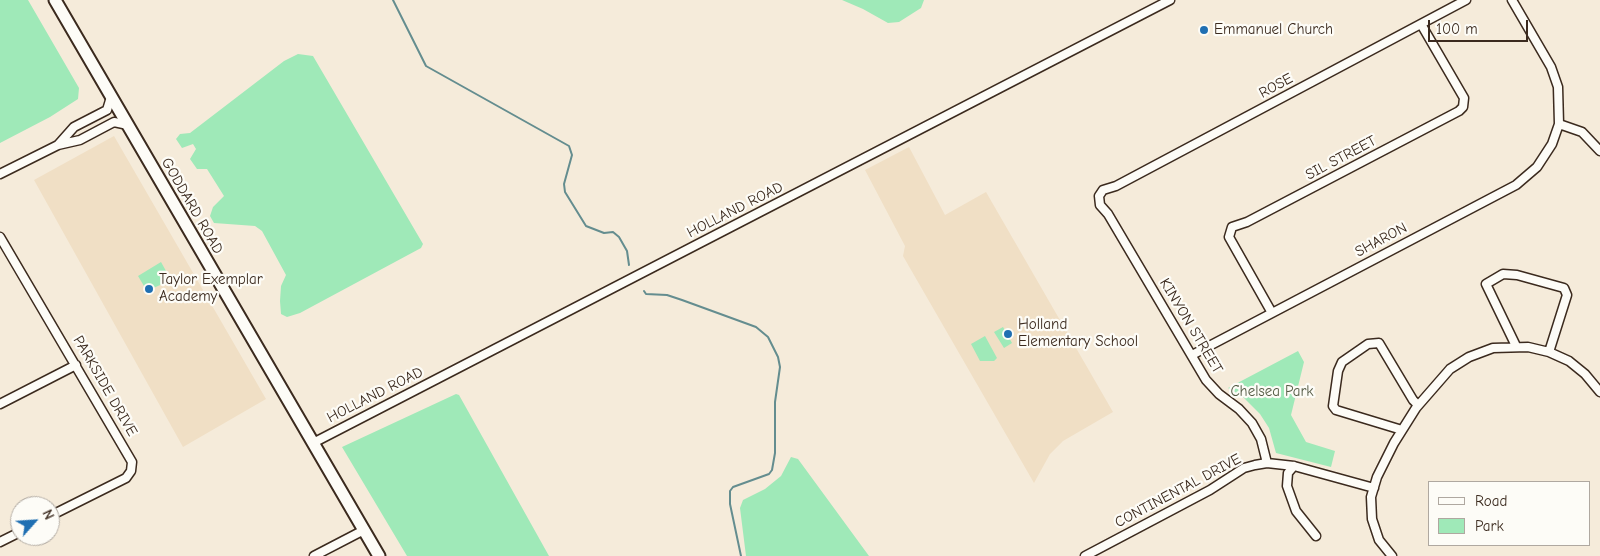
<!DOCTYPE html>
<html>
<head>
<meta charset="utf-8">
<style>
  body { margin:0 }
  #map { position:relative; width:1600px; height:556px; overflow:hidden; background:#f5ebda; font-family:"Comic Neue",sans-serif }
  canvas { display:block }
  .legend { position:absolute; left:1428px; top:481px; width:162px; height:65px; box-sizing:border-box; background:#fdfcf7; border:1px solid #afa8a0; margin:0; padding:6px 9px; list-style:none; font-size:15px; color:#3b2a1e }
  .legend li { display:flex; align-items:center; gap:10px; height:25px }
  .legend b { width:25px; border:1px solid #afa8a0 }
  .north { position:absolute; left:10px; top:496px; width:50px; height:50px; box-sizing:border-box; background:#fdfcf7; border:1px solid #afa8a0; border-radius:50%; rotate:64deg; font-size:14px; font-weight:700; line-height:20px; text-align:center; color:#3b2a1e }
  .north::after { content:''; display:block; margin:auto; width:18px; height:22px; background:#1f6fb2; clip-path:polygon(50% 0,100% 100%,50% 72%,0 100%) }
  .scale { position:absolute; left:1428px; top:20px; width:100px; height:22px; box-sizing:border-box; border:2px solid #3b2a1e; border-top:0; padding-left:6px; font-size:15px; line-height:18px; white-space:nowrap; color:#3b2a1e; -webkit-text-stroke:4px #fdfcf7; paint-order:stroke }
</style>
</head>
<body>
<div id="map">
<canvas width="1600" height="556"></canvas>
<ul class="legend">
<li><b style="height:6px;background:#fdfcf7"></b>Road</li>
<li><b style="height:14px;background:#9fe9b8"></b>Park</li>
</ul>
<div class="north">N</div>
<div class="scale">100 m</div>
</div>
<script>
const ctx = document.querySelector('canvas').getContext('2d');
ctx.lineJoin = 'round';
function fillPath(path, color) {
  ctx.fillStyle = color;
  ctx.fill(path, 'evenodd');
}
function poly(rows) {
  const path = new Path2D();
  for (const r of rows) {
    path.moveTo(r[0], r[1]);
    for (let i = 2; i < r.length; i += 2) path.lineTo(r[i], r[i + 1]);
  }
  return path;
}
function stroke(path, color, width, dash) {
  ctx.strokeStyle = color;
  ctx.lineWidth = width;
  ctx.lineCap = dash ? 'butt' : 'round';
  ctx.setLineDash(dash || []);
  ctx.stroke(path);
}
function write(font, color, halo, rows, align = 'center') {
  ctx.font = font + ' "Comic Neue",sans-serif';
  ctx.lineWidth = 4.5;
  ctx.setLineDash([]);
  ctx.textBaseline = 'middle';
  ctx.strokeStyle = halo;
  ctx.fillStyle = color;
  for (const [text, x, y, turn = 0] of rows) {
    ctx.save();
    ctx.translate(x, y);
    ctx.rotate((+turn || 0) * Math.PI / 180);
    ctx.textAlign = isNaN(turn) ? turn : align;
    if (halo) ctx.strokeText(text, 0, 0);
    ctx.fillText(text, 0, 0);
    ctx.restore();
  }
}
const built = poly([
  [114,136,266,399,183,447,34,180],
  [909,147,945,215,986,192,1113,412,1063,441,1050,454,1034,483,903,256,905,246,865,170]
]);
const green = poly([
  [0,0,28,0,79,88,78,99,50,117,0,143],
  [842,0,924,0,921,8,899,22,888,23,863,9],
  [298,54,313,56,423,244,421,248,300,313,287,317,281,314,280,301,281,286,286,275,262,231,255,226,214,223,210,216,213,207,224,196,207,169,197,169,190,159,196,149,193,144,182,148,176,139,180,134,190,133,284,61],
  [161,262,171,280,147,291,138,276],
  [1003,327,1012,343,1004,348,994,332],
  [985,336,997,358,994,361,980,361,971,344],
  [1298,351,1304,362,1291,415,1306,442,1335,451,1331,467,1276,453,1269,428,1260,414,1243,397,1228,388],
  [456,394,459,395,549,556,407,556,342,447],
  [791,457,798,459,869,556,746,556,740,508,743,500,765,489,781,476]
]);
const stream = poly([
  [393,0,426,66,569,146,572,155,564,184,565,192,586,226,604,233,613,232,619,237,627,251,629,265],
  [644,291,646,294,667,295,682,300,756,327,768,337,778,357,780,367,775,402,775,453,772,470,769,474,733,487,730,491,730,504,741,556]
]);
const street = poly([
  [1559,124,1582,132,1600,151],
  [58,145,74,127,107,110,111,97],
  [0,174,58,145,80,140,114,122,128,125],
  [0,237,132,462,131,471,126,478,50,516],
  [1272,313,1229,237,1232,227,1247,222,1459,111,1463,107,1464,98,1421,24],
  [1516,346,1486,284,1503,274,1517,275,1564,288,1567,295,1549,352],
  [1192,355,1516,185,1537,167,1552,144,1559,124,1558,87,1551,67,1512,0],
  [0,404,76,365],
  [1402,430,1336,410,1333,406,1338,371,1342,362,1368,344,1379,343,1413,400,1418,405],
  [313,443,1170,0],
  [1267,463,1261,439,1252,423,1239,409,1219,394,1206,380,1108,214,1100,205,1099,196,1103,190,1116,186,1466,0],
  [1294,466,1288,473,1287,486,1296,511,1316,536],
  [0,542,20,532],
  [314,556,364,530],
  [1085,556,1210,490,1244,468,1255,465,1267,463,1294,466,1374,488],
  [1392,556,1379,540,1372,519,1371,497,1377,477,1394,443,1416,408,1450,369,1469,357,1493,348,1528,347,1549,352,1569,361,1585,374,1600,392]
]);
const secondary = poly([
  [55,0,379,556]
]);
const markers = [
  [1204,30,5,"#1f6fb2"],
  [149,289,5,"#1f6fb2"],
  [1008,334,5,"#1f6fb2"]
];
const poiNames = [
  ["Emmanuel Church",1214,30],
  ["Taylor Exemplar",159,280],
  ["Academy",159,297],
  ["Holland",1018,325],
  ["Elementary School",1018,342]
];
const streetNames = [
  ["ROSE",1276,86,-28],
  ["SIL STREET",1341,158,-28],
  ["GODDARD ROAD",192,206,60],
  ["HOLLAND ROAD",735,210,-27],
  ["SHARON",1381,240,-28],
  ["KINYON STREET",1191,326,59],
  ["PARKSIDE DRIVE",105,386,60],
  ["HOLLAND ROAD",375,395,-27],
  ["CONTINENTAL DRIVE",1178,491,-28]
];
const parkNames = [
  ["Chelsea Park",1272,392]
];
fillPath(built, '#f0dfc5');
fillPath(green, '#9fe9b8');
stroke(stream, '#648d8f', 2);
stroke(street, '#3b2a1e', 11);
stroke(secondary, '#3b2a1e', 15);
stroke(street, '#fdfcf7', 8);
stroke(secondary, '#fdfcf7', 11);
for (const [x, y, r, color] of markers) {
  const dot = new Path2D();
  dot.arc(x, y, r, 0, 2 * Math.PI);
  ctx.fillStyle = color;
  ctx.fill(dot);
  stroke(dot, '#fdfcf7', 2);
}
write('15px', '#3b2a1e', '#fdfcf7', poiNames, 'left');
write('15px', '#3b2a1e', '#fdfcf7', streetNames);
write('15px', '#545a44', '#fdfcf7', parkNames);
</script>
</body>
</html>
